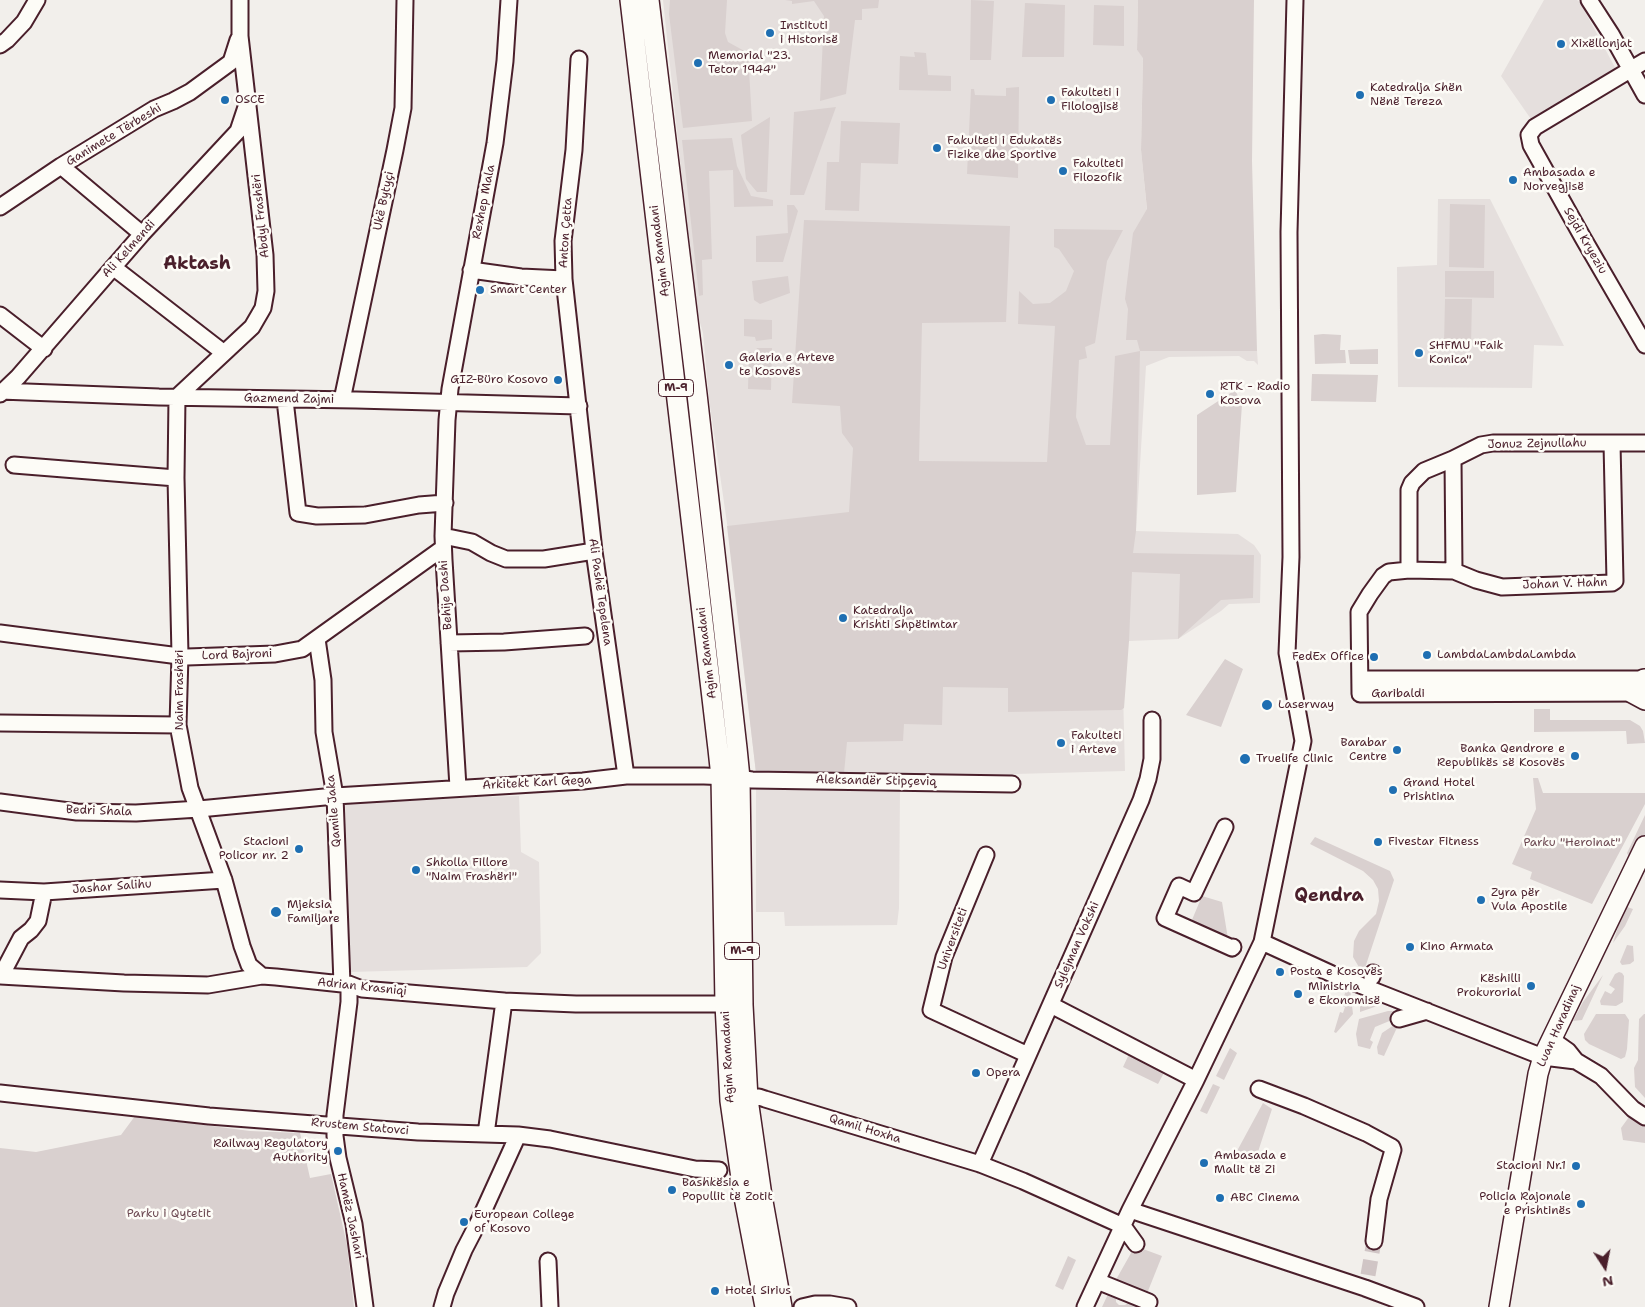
<!DOCTYPE html>
<html>
<head>
<meta charset="utf-8">
<style>
  body { margin:0 }
  #map { position:relative; width:1645px; height:1307px; overflow:hidden; background:#f2efeb; font-family:"Shantell Sans",sans-serif }
  canvas { display:block }
  .north { position:absolute; left:1580px; top:1242px; width:50px; height:50px; -webkit-text-stroke:4px #fdfcf7; paint-order:stroke; rotate:169deg; font-size:14px; font-weight:700; line-height:20px; text-align:center; color:#4a1f2b }
  .north::after { content:''; display:block; margin:auto; width:18px; height:22px; background:#4a1f2b; clip-path:polygon(50% 0,100% 100%,50% 72%,0 100%) }
</style>
</head>
<body>
<div id="map">
<canvas width="1645" height="1307"></canvas>
<div class="north">N</div>
</div>
<script>
const ctx = document.querySelector('canvas').getContext('2d');
ctx.lineJoin = 'round';
function fillPath(path, color) {
  ctx.fillStyle = color;
  ctx.fill(path, 'evenodd');
}
function poly(rows) {
  const path = new Path2D();
  for (const r of rows) {
    path.moveTo(r[0], r[1]);
    for (let i = 2; i < r.length; i += 2) path.lineTo(r[i], r[i + 1]);
  }
  return path;
}
function stroke(path, color, width, dash) {
  ctx.strokeStyle = color;
  ctx.lineWidth = width;
  ctx.lineCap = dash ? 'butt' : 'round';
  ctx.setLineDash(dash || []);
  ctx.stroke(path);
}
function write(font, color, halo, rows, align = 'center') {
  ctx.font = font + ' "Shantell Sans",sans-serif';
  ctx.lineWidth = 5;
  ctx.setLineDash([]);
  ctx.textBaseline = 'middle';
  ctx.strokeStyle = halo;
  ctx.fillStyle = color;
  for (const [text, x, y, turn = 0] of rows) {
    ctx.save();
    ctx.translate(x, y);
    ctx.rotate((+turn || 0) * Math.PI / 180);
    ctx.textAlign = isNaN(turn) ? turn : align;
    if (halo) ctx.strokeText(text, 0, 0);
    ctx.fillText(text, 0, 0);
    ctx.restore();
  }
}
const built = poly([
  [663,0,1138,0,1137,50,1143,57,1141,150,1147,210,1140,351,1257,351,1258,365,1254,361,1247,361,1239,356,1169,357,1146,366,1136,531,1238,534,1254,545,1261,555,1260,603,1229,604,1221,611,1178,639,1129,641,1122,650,1125,771,1015,774,1016,778,946,777,945,792,900,790,899,908,897,925,785,926,784,912,756,912,756,773,729,537,709,399,703,333,696,309],
  [1544,0,1577,0,1580,2,1619,75,1533,122,1501,76],
  [1438,199,1490,199,1564,346,1534,345,1532,388,1398,387,1397,267,1437,265],
  [519,796,521,852,539,862,541,953,527,967,350,972,345,801]
]);
const green = poly([
  [670,0,727,0,725,33,728,42,748,53,752,121,683,128,669,14],
  [785,0,879,0,878,8,862,9,862,20,855,20,846,94,820,101,824,16,814,1,792,4,792,1],
  [971,0,994,1,991,60,970,60],
  [1138,0,1254,0,1252,161,1257,351,1140,351,1136,531,1133,553,1254,555,1253,598,1221,600,1178,639,1180,574,1132,572,1129,641,1124,708,1121,710,1008,712,1008,688,943,687,942,725,904,724,903,741,847,742,844,773,756,773,727,526,849,512,853,448,842,433,840,406,792,403,804,220,1010,226,1006,322,922,323,919,461,1047,462,1055,326,1018,324,1019,291,1033,304,1050,303,1066,291,1074,271,1059,249,1054,247,1054,229,1123,230,1107,261,1095,343,1085,347,1087,358,1079,360,1076,417,1086,445,1110,445,1115,356,1140,351,1137,340,1126,340,1128,309,1125,299,1133,233,1147,209,1141,150,1143,58,1137,50],
  [1025,3,1065,5,1064,57,1022,57],
  [1094,5,1124,6,1124,46,1093,45],
  [914,52,926,53,928,75,951,76,951,91,899,90,900,56,915,57],
  [1019,87,1018,178,967,174,971,89,974,89,975,95,1006,96,1006,88],
  [836,107,804,195,790,195,794,112],
  [770,117,767,192,757,192,746,179,741,135],
  [841,121,900,123,898,164,861,163,859,211,825,210,827,162,839,162],
  [732,138,737,166,751,196,773,200,773,206,734,207,733,170,709,171,712,259,702,260,703,295,699,296,682,140],
  [1450,204,1485,205,1484,268,1449,267],
  [787,205,794,205,798,211,783,262,756,262,756,236,788,233],
  [1445,271,1494,271,1494,298,1445,297],
  [788,276,790,293,760,304,754,300,752,281],
  [1445,299,1472,299,1471,345,1444,345],
  [744,319,772,320,772,339,756,341,755,337,744,336],
  [1323,334,1341,335,1340,350,1345,350,1346,363,1315,364,1314,335],
  [757,348,772,348,771,390,748,389,749,352,755,352],
  [1378,349,1378,364,1350,364,1348,350],
  [1312,374,1378,375,1376,402,1311,401],
  [1235,390,1242,404,1236,492,1197,495,1197,415],
  [1225,659,1243,669,1221,727,1186,715],
  [1534,709,1550,709,1550,720,1630,720,1640,726,1643,731,1645,743,1627,744,1626,731,1534,732],
  [1533,778,1538,778,1543,793,1645,793,1645,804,1592,904,1530,879,1532,872,1512,864,1536,809],
  [1645,815,1645,834,1642,842,1629,857,1627,853],
  [1315,837,1390,871,1394,880,1363,974,1353,957,1354,941,1359,931,1376,914,1379,901,1378,889,1373,880,1363,871,1310,844],
  [1202,896,1222,902,1229,945,1189,927],
  [1627,907,1633,909,1625,926,1613,943,1618,927],
  [1627,945,1633,946,1634,961,1630,964,1622,965,1620,962],
  [1619,972,1622,973,1624,976,1623,1002,1616,1006,1601,1005,1600,1001,1605,991,1611,994,1615,989,1609,985,1615,974],
  [1603,975,1582,1020,1573,1021,1583,1002],
  [1347,987,1350,988,1353,1014,1336,1033,1334,1032,1340,1012,1343,1013,1345,1007,1341,1005],
  [1360,992,1383,1004,1360,1012],
  [1388,1011,1392,1011,1399,1017,1375,1027,1370,1040,1373,1042,1370,1049,1358,1046,1356,1034,1359,1019],
  [1596,1014,1625,1014,1629,1020,1627,1049,1625,1057,1621,1059,1589,1044,1585,1040,1584,1034],
  [1644,1014,1645,1014,1645,1098,1635,1087,1634,1068,1638,1060,1639,1019],
  [1400,1021,1384,1056,1378,1054,1377,1047,1382,1033],
  [1230,1048,1237,1053,1224,1080,1216,1076],
  [1130,1052,1166,1069,1158,1084,1123,1067],
  [1213,1084,1220,1087,1207,1114,1200,1111],
  [1263,1103,1272,1109,1255,1161,1237,1151],
  [135,1116,250,1131,300,1133,310,1178,331,1174,347,1245,354,1307,0,1307,0,1148,36,1152,121,1135],
  [1629,1117,1645,1119,1645,1143,1623,1140,1621,1128],
  [1135,1246,1162,1256,1146,1296,1113,1285],
  [1068,1256,1076,1260,1063,1290,1055,1286],
  [1109,1292,1116,1295,1116,1302,1119,1305,1125,1305,1130,1302,1141,1307,1102,1307]
]);
const minorTunnel = poly([
  [1368,1275,1374,1241]
]);
const minor = poly([
  [240,0,240,36,265,255,266,291,263,308,252,327,177,397,176,478,180,655,178,725,190,788,224,880,242,946,249,965,262,976],
  [1589,0,1611,34,1645,95],
  [0,45,7,40,24,22,37,0],
  [579,59,574,150,563,241,564,279,594,551,626,776],
  [1645,61,1535,127,1529,135,1531,145,1583,238,1645,345],
  [61,166,142,234],
  [0,207,61,166,154,109,173,101,190,92,231,62,238,40],
  [113,267,224,353],
  [471,270,521,277,564,279],
  [0,315,44,349],
  [0,391,159,397,356,400,579,406],
  [0,394,18,377,142,234,238,131,247,104],
  [285,400,298,513,317,516,365,515,419,505,445,503],
  [342,400,395,150,403,108,405,0],
  [1612,443,1615,581,1612,583,1502,587,1476,580,1454,571,1409,570,1389,572,1383,576,1370,594,1359,612,1360,694,1644,693],
  [14,465,176,478],
  [443,536,472,542,491,553,506,559,544,559,594,551],
  [1409,570,1409,490,1412,483,1424,471,1453,459],
  [1454,571,1453,459,1481,445,1493,443,1645,443],
  [0,633,187,657,275,654,302,649,443,548],
  [317,639,323,680,324,732,335,796,342,984],
  [449,643,504,642,585,636],
  [1360,679,1645,679],
  [0,723,178,725],
  [458,787,444,560,443,536,447,420,450,389,495,143,505,61,509,0],
  [0,802,77,812,136,813,199,809,335,796,583,781,626,776,704,776,730,777,752,780,1012,784],
  [1225,827,1194,893,1179,886,1165,918,1232,948,1233,947],
  [986,855,944,957,931,1010,1028,1055],
  [0,890,44,892,224,880],
  [1262,942,1332,974],
  [0,976,124,983,208,985,262,976,276,977,342,984,349,984,362,989,504,1001,576,1004,725,1004],
  [1,976,21,938,31,930,38,921,44,892],
  [1337,976,1543,1057,1576,1061],
  [1372,977,1373,973],
  [349,984,349,1002,335,1115,335,1136,338,1158,354,1224,365,1307],
  [1051,1005,1196,1080],
  [1399,1019,1427,1011],
  [1551,1039,1568,1051,1576,1061,1601,1076,1633,1109,1645,1117],
  [1259,1089,1304,1106,1366,1133,1392,1147,1393,1150,1379,1199,1374,1241],
  [0,1093,209,1116,418,1132,518,1135,550,1139,695,1169,719,1170],
  [748,1099,759,1097,765,1099,980,1164,1023,1181,1123,1226,1136,1244],
  [486,1134,504,1001],
  [980,1164,1141,800,1148,779,1152,759,1152,720],
  [1130,1210,1365,1288,1416,1307],
  [548,1261,550,1307],
  [1097,1281,1149,1302],
  [442,1307,446,1293,464,1250,478,1223,518,1135],
  [802,1307,815,1304,830,1304,848,1307],
  [1085,1307,1130,1210,1196,1080,1262,942,1303,741,1287,653,1291,557,1289,232,1295,0]
]);
const major = poly([
  [630,0,718,749,721,777,725,1004,730,1101,743,1192,765,1307],
  [649,0,697,394,737,748,740,778,743,1005,748,1099,762,1196,782,1307],
  [1644,679,1645,679],
  [1632,693,1645,700],
  [1499,1307,1538,1074,1543,1057,1645,846]
]);
const markers = [
  [770,33,5,"#1f6fb2"],
  [1561,44,5,"#1f6fb2"],
  [698,63,5,"#1f6fb2"],
  [1360,95,5,"#1f6fb2"],
  [225,100,5,"#1f6fb2"],
  [1051,100,5,"#1f6fb2"],
  [937,148,5,"#1f6fb2"],
  [1063,171,5,"#1f6fb2"],
  [1513,180,5,"#1f6fb2"],
  [480,290,5,"#1f6fb2"],
  [1419,353,5,"#1f6fb2"],
  [729,365,5,"#1f6fb2"],
  [558,380,5,"#1f6fb2"],
  [1210,394,5,"#1f6fb2"],
  [843,618,5,"#1f6fb2"],
  [1427,655,5,"#1f6fb2"],
  [1374,657,5,"#1f6fb2"],
  [1267,705,6,"#1f6fb2"],
  [1061,743,5,"#1f6fb2"],
  [1397,750,5,"#1f6fb2"],
  [1575,756,5,"#1f6fb2"],
  [1245,759,6,"#1f6fb2"],
  [1393,790,5,"#1f6fb2"],
  [1378,842,5,"#1f6fb2"],
  [299,849,5,"#1f6fb2"],
  [416,870,5,"#1f6fb2"],
  [1481,900,5,"#1f6fb2"],
  [276,912,6,"#1f6fb2"],
  [1410,947,5,"#1f6fb2"],
  [1280,972,5,"#1f6fb2"],
  [1531,986,5,"#1f6fb2"],
  [1298,994,5,"#1f6fb2"],
  [976,1073,5,"#1f6fb2"],
  [338,1151,5,"#1f6fb2"],
  [1204,1163,5,"#1f6fb2"],
  [1576,1166,5,"#1f6fb2"],
  [672,1190,5,"#1f6fb2"],
  [1220,1198,5,"#1f6fb2"],
  [1581,1204,5,"#1f6fb2"],
  [464,1222,5,"#1f6fb2"],
  [715,1291,5,"#1f6fb2"]
];
const shields = [
  [676,388,35],
  [742,951,35]
];
const shieldNames = [
  ["M-9",676,388],
  ["M-9",742,951]
];
const poiNames = [
  ["Instituti",780,26],
  ["i Historisë",780,40],
  ["Xixëllonjat",1571,44],
  ["Memorial \"23.",708,56],
  ["Tetor 1944\"",708,70],
  ["Katedralja Shën",1370,88],
  ["Nënë Tereza",1370,102],
  ["Fakulteti i",1061,93],
  ["Filologjisë",1061,107],
  ["OSCE",235,100],
  ["Fakulteti i Edukatës",947,141],
  ["Fizike dhe Sportive",947,155],
  ["Fakulteti",1073,164],
  ["Filozofik",1073,178],
  ["Ambasada e",1523,173],
  ["Norvegjisë",1523,187],
  ["Smart Center",490,290],
  ["SHFMU \"Faik",1429,346],
  ["Konica\"",1429,360],
  ["Galeria e Arteve",739,358],
  ["te Kosovës",739,372],
  ["GIZ-Büro Kosovo",548,380,"right"],
  ["RTK - Radio",1220,387],
  ["Kosova",1220,401],
  ["Katedralja",853,611],
  ["Krishti Shpëtimtar",853,625],
  ["LambdaLambdaLambda",1437,655],
  ["FedEx Office",1364,657,"right"],
  ["Laserway",1278,705],
  ["Fakulteti",1071,736],
  ["i Arteve",1071,750],
  ["Barabar",1387,743,"right"],
  ["Centre",1387,757,"right"],
  ["Banka Qendrore e",1565,749,"right"],
  ["Republikës së Kosovës",1565,763,"right"],
  ["Truelife Clinic",1256,759],
  ["Grand Hotel",1403,783],
  ["Prishtina",1403,797],
  ["Stacioni",289,842,"right"],
  ["Policor nr. 2",289,856,"right"],
  ["Fivestar Fitness",1388,842],
  ["Shkolla Fillore",426,863],
  ["\"Naim Frashëri\"",426,877],
  ["Zyra për",1491,893],
  ["Vula Apostile",1491,907],
  ["Mjeksia",287,905],
  ["Familjare",287,919],
  ["Kino Armata",1420,947],
  ["Posta e Kosovës",1290,972],
  ["Këshilli",1521,979,"right"],
  ["Prokurorial",1521,993,"right"],
  ["Ministria",1308,987],
  ["e Ekonomisë",1308,1001],
  ["Opera",986,1073],
  ["Railway Regulatory",328,1144,"right"],
  ["Authority",328,1158,"right"],
  ["Ambasada e",1214,1156],
  ["Malit të Zi",1214,1170],
  ["Stacioni Nr.1",1566,1166,"right"],
  ["Bashkësia e",682,1183],
  ["Popullit të Zotit",682,1197],
  ["Policia Rajonale",1571,1197,"right"],
  ["e Prishtinës",1571,1211,"right"],
  ["ABC Cinema",1230,1198],
  ["European College",474,1215],
  ["of Kosovo",474,1229],
  ["Hotel Sirius",725,1291]
];
const streetNames = [
  ["Ganimete Tërbeshi",114,135,-31],
  ["Ukë Bytyçi",384,201,-78],
  ["Rexhep Mala",484,202,-79],
  ["Abdyl Frashëri",261,216,-96],
  ["Anton Çetta",566,233,-86],
  ["Sejdi Kryeziu",1585,241,60],
  ["Ali Kelmendi",129,249,-48],
  ["Agim Ramadani",660,251,-97],
  ["Gazmend Zajmi",289,399,1],
  ["Jonuz Zejnullahu",1537,444,-1],
  ["Johan V. Hahn",1565,584,-2],
  ["Ali Pashë Tepelena",600,592,82],
  ["Behije Dashi",446,595,-94],
  ["Agim Ramadani",707,653,-97],
  ["Lord Bajroni",237,655,-2],
  ["Naim Frashëri",180,690,-90],
  ["Garibaldi",1398,694],
  ["Aleksandër Stipçeviq",876,781,1],
  ["Arkitekt Karl Gega",537,783,-3],
  ["Bedri Shala",99,811,2],
  ["Qamile Jaka",334,811,-95],
  ["Jashar Salihu",112,887,-4],
  ["Universiteti",953,939,-70],
  ["Sylejman Vokshi",1077,945,-66],
  ["Adrian Krasniqi",362,987,6],
  ["Luan Haradinaj",1559,1026,-66],
  ["Agim Ramadani",728,1057,-93],
  ["Rrustem Statovci",360,1127,5],
  ["Qamil Hoxha",865,1129,17],
  ["Hamëz Jashari",350,1216,78]
];
const parkNames = [
  ["Parku \"Heroinat\"",1572,843],
  ["Parku i Qytetit",169,1214]
];
const districtNames = [
  ["Aktash",197,264],
  ["Qendra",1329,896]
];
fillPath(built, '#e5dfdd');
fillPath(green, '#d9d0cf');
stroke(minorTunnel, '#d0c5c5', 15, [15, 8]);
stroke(minor, '#4a1f2b', 19);
stroke(major, '#4a1f2b', 22);
stroke(minor, '#fdfcf7', 15);
stroke(major, '#fdfcf7', 19);
for (const [x, y, r, color] of markers) {
  const dot = new Path2D();
  dot.arc(x, y, r, 0, 2 * Math.PI);
  ctx.fillStyle = color;
  ctx.fill(dot);
  stroke(dot, '#fdfcf7', 2);
}
for (const [x, y, w] of shields) {
  const box = new Path2D();
  box.roundRect(x - w / 2, y - 8.5, w, 17, 4);
  ctx.fillStyle = '#fdfcf7';
  ctx.fill(box);
  stroke(box, '#4a1f2b', 1);
}
write('bold 11px', '#4a1f2b', null, shieldNames);
write('12px', '#4a1f2b', '#fdfcf7', poiNames, 'left');
write('12px', '#4a1f2b', '#fdfcf7', streetNames);
write('12px', '#6e4b54', '#fdfcf7', parkNames);
write('bold 18px', '#4a1f2b', '#fdfcf7', districtNames);
</script>
</body>
</html>
